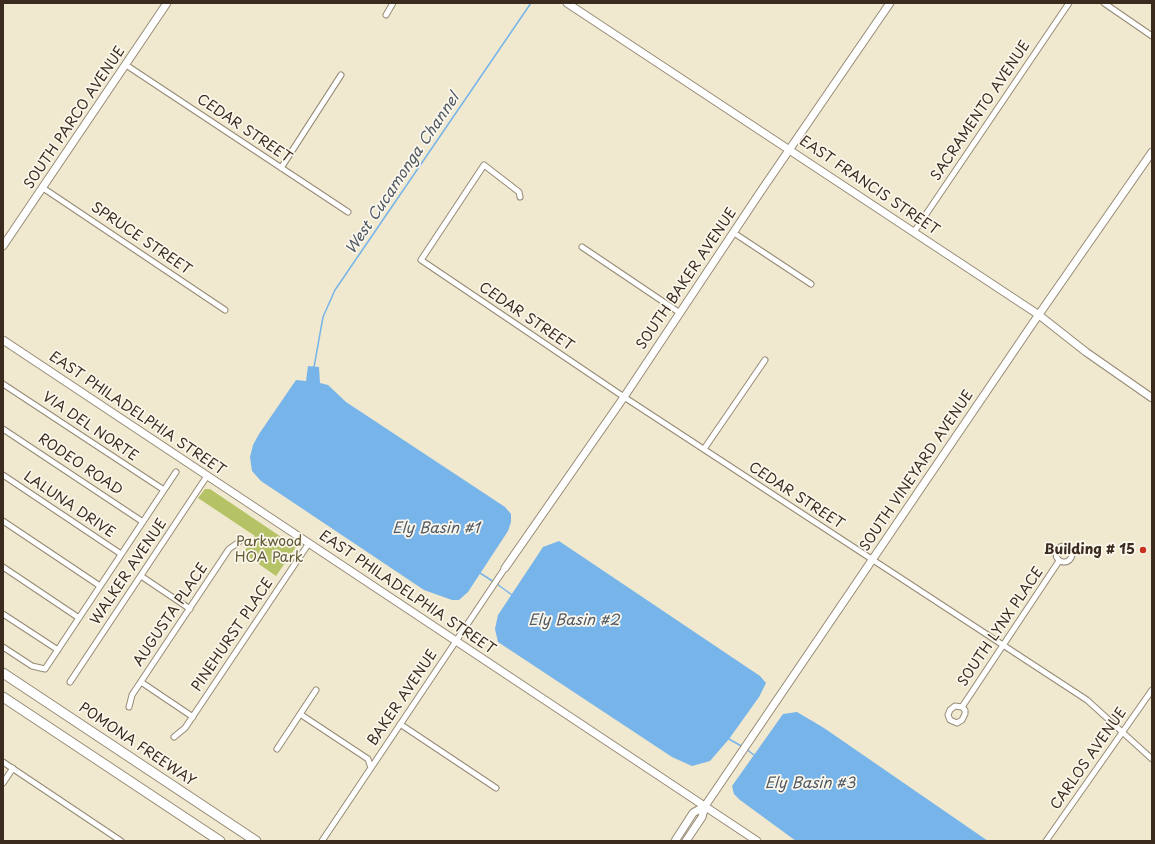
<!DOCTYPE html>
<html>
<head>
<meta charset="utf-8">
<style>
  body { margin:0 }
  #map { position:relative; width:1155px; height:844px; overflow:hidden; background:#f0e9cf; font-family:"Playpen Sans",sans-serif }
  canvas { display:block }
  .frame { position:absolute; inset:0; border:4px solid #3b2a1e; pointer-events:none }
</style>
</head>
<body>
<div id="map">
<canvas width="1155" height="844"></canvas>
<div class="frame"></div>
</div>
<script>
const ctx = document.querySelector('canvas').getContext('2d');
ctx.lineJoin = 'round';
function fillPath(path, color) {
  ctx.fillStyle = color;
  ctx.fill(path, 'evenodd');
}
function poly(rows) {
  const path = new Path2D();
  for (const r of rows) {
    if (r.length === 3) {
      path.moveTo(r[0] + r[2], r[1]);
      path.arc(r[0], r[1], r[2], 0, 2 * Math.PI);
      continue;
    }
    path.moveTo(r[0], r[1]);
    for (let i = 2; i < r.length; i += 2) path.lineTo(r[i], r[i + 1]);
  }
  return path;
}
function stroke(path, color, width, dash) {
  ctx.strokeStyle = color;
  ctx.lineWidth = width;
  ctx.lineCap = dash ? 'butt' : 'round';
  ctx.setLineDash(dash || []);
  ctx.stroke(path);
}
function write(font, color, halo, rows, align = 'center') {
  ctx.font = font + ' "Playpen Sans",sans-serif';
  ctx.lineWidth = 3.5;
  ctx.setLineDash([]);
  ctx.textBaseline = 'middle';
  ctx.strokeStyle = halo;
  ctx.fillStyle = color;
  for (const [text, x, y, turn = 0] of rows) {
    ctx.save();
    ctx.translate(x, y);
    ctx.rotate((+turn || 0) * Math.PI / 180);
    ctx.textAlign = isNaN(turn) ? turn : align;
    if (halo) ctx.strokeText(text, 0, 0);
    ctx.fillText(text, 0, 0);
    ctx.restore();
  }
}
const green = poly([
  [205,489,210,489,296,547,276,576,243,553,255,536,198,498]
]);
const water = poly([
  [308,366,319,367,320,383,328,385,346,402,505,507,511,514,511,522,508,531,468,592,459,600,452,600,424,590,261,481,252,471,250,457,253,445,259,434,296,380,306,381],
  [559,541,760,676,766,683,759,697,729,739,710,761,692,766,672,757,498,642,495,629,498,615,543,547],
  [797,712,824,728,988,841,796,841,740,800,734,794,732,786,783,714]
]);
const stream = poly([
  [314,367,323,317,335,290,531,3],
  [480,573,494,582],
  [497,584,512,595],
  [729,739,743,747],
  [746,749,754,755]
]);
const street = poly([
  [1104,3,1152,36],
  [386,15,393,3],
  [126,65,348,212],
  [281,168,341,75],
  [43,188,225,310],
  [520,197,519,192,484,165,421,260,624,397,1087,700,1152,759],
  [914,232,1069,3],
  [734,233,811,284],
  [582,247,680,313],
  [3,384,164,490],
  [3,429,143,522],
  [704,449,765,360],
  [3,475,121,554],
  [3,521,100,586],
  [1064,554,8],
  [3,567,79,618],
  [141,576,190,609],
  [3,614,58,650],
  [3,647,32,666,45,669,176,472],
  [70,682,207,476],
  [141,682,193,717],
  [129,707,132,695,229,549,239,542],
  [962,707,965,710,965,714,962,720,957,723,950,720,948,715,950,710,955,706,962,707,1059,561],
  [300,714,368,759,371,768],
  [400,724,496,788],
  [174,737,185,728,309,543],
  [277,749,316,690],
  [3,762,121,841],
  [3,783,13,768],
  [322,841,505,568],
  [1046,841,1152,690]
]);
const secondary = poly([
  [567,3,1039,315,1086,352,1152,398],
  [3,246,167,3],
  [3,340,757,841],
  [505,568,624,397,761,191,890,3],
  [675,841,693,813,705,806],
  [686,841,702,817,705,806,1033,323,1152,152]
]);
const highway = poly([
  [3,673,256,841],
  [3,697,220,841]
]);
const markers = [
  [1143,550,4,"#c8321e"]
];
const streetNames = [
  ["SACRAMENTO AVENUE",981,111,-56],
  ["SOUTH PARCO AVENUE",75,118,-56],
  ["CEDAR STREET",244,129,34],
  ["EAST FRANCIS STREET",869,186,34],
  ["SPRUCE STREET",141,239,34],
  ["SOUTH BAKER AVENUE",687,279,-56],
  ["CEDAR STREET",526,317,34],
  ["EAST PHILADELPHIA STREET",137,414,34],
  ["VIA DEL NORTE",90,427,34],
  ["RODEO ROAD",80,465,34],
  ["SOUTH VINEYARD AVENUE",917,471,-56],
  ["CEDAR STREET",796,496,33],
  ["LALUNA DRIVE",69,505,34],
  ["WALKER AVENUE",129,572,-56],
  ["EAST PHILADELPHIA STREET",407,593,34],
  ["AUGUSTA PLACE",171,615,-56],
  ["SOUTH LYNX PLACE",1001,627,-56],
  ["PINEHURST PLACE",233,635,-56],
  ["BAKER AVENUE",403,698,-56],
  ["POMONA FREEWAY",137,745,34],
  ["CARLOS AVENUE",1089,759,-55]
];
const parkNames = [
  ["Parkwood",269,542],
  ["HOA Park",269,558]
];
const poiNames = [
  ["Building # 15",1135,550]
];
const waterNames = [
  ["West Cucamonga Channel",403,174,-56],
  ["Ely Basin #1",436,529],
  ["Ely Basin #2",574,621],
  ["Ely Basin #3",810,784]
];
fillPath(green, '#b5c366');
fillPath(water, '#77b4e9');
stroke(stream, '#77b4e9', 1.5);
stroke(street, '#968a76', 7);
stroke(secondary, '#968a76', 9);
stroke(highway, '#968a76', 11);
stroke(street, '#fff', 5);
stroke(secondary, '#fff', 7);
stroke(highway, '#fff', 9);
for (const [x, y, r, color] of markers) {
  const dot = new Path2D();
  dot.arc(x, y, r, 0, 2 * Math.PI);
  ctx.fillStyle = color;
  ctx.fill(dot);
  stroke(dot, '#fbf7ec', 1.5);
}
write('14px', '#3b2a1e', '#fbf7ec', streetNames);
write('14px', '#605834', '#fbf7ec', parkNames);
write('bold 14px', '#3b2a1e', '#fbf7ec', poiNames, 'right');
write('italic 15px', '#505a65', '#fbf7ec', waterNames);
</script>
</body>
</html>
